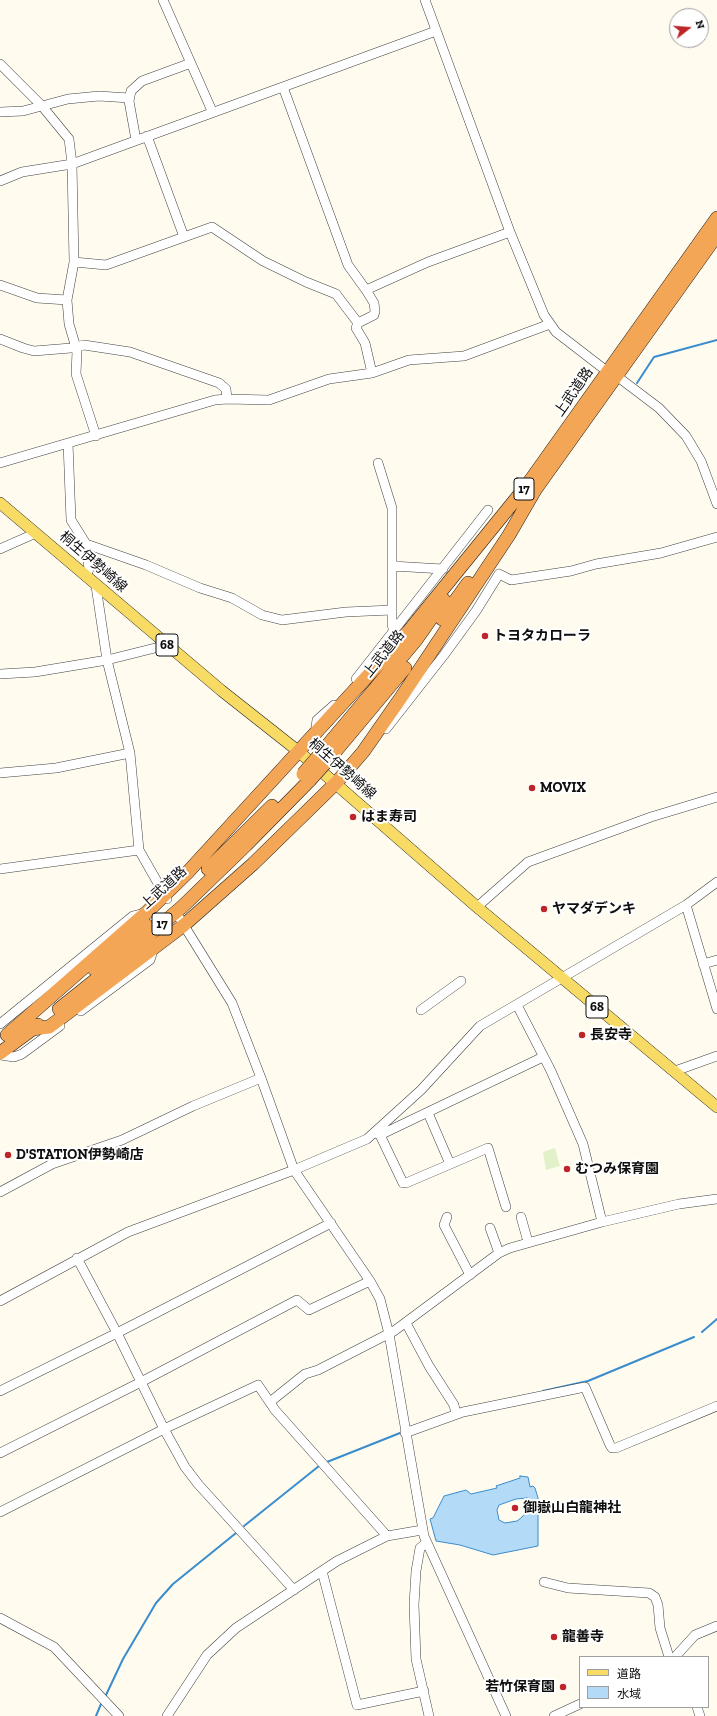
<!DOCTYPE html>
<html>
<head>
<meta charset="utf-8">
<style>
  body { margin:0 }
  #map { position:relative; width:717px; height:1716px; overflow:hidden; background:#fffcef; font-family:"Zilla Slab","Noto Sans JP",serif }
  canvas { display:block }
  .legend { position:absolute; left:579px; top:1656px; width:130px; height:52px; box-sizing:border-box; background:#fff; border:1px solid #9f9f9f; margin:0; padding:5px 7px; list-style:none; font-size:12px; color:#0e0e0e }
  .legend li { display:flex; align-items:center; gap:8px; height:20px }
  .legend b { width:20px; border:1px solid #9f9f9f }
  .north { position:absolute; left:669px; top:8px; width:40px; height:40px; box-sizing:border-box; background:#fff; border:1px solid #9f9f9f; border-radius:50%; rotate:73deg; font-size:11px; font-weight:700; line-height:16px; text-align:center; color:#0e0e0e }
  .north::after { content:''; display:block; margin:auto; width:14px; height:18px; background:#be2526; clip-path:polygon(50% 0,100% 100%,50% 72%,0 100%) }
</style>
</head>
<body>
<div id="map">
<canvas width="717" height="1716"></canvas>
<ul class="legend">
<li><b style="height:5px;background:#f8db65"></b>道路</li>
<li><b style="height:11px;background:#b3daf6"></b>水域</li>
</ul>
<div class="north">N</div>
</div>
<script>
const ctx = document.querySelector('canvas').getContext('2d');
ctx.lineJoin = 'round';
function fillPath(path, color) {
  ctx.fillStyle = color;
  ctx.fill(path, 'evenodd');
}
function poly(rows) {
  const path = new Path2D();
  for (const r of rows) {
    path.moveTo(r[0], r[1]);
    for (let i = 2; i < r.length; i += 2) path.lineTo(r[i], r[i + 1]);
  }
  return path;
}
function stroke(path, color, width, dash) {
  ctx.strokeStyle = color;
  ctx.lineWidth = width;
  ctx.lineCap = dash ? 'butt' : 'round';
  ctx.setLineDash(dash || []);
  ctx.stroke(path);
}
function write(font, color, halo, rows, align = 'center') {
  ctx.font = font + ' "Zilla Slab","Noto Sans JP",serif';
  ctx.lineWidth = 4;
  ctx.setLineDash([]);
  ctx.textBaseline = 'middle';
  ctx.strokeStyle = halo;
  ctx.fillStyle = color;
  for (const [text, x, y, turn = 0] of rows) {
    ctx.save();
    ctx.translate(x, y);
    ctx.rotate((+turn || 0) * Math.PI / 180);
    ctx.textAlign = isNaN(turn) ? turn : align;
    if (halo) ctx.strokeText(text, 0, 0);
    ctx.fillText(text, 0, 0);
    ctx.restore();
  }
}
const pitch = poly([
  [555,1148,560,1166,546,1170,543,1152]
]);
const water = poly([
  [520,1476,528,1477,530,1487,533,1486,535,1488,538,1498,538,1546,493,1555,460,1545,436,1541,430,1519,433,1518,444,1496,466,1490,471,1494,497,1488,496,1486,520,1478,520,1476],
  [527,1498,532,1505,522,1517,517,1521,505,1523,499,1520,497,1510,499,1505,516,1499,527,1498]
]);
const stream = poly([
  [637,383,654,357,717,340],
  [702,1332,717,1319],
  [543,1391,588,1381,694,1337],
  [327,1462,400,1433],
  [244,1526,319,1466],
  [106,1695,123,1659,156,1603,173,1584,236,1533],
  [96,1716,101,1704]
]);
const minor = poly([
  [163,0,212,111],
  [425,0,510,232,544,315,556,332,604,369],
  [0,64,42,106,69,139,72,164,74,262,67,300,69,324,77,351,76,374,96,436],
  [283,87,348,265,366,290,374,303,375,311,374,315,358,323],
  [0,112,23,111,68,99,99,96,129,98],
  [147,136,184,237],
  [136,140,129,101,131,91,142,81,191,63],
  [0,181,22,172,72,164,436,31],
  [74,262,106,265,212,227,263,261,306,282,336,294,358,323,356,328,365,343,372,373],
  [0,285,37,298,67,300],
  [366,290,428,262,510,232],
  [0,339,23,348,34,351,71,348,84,345,130,352,219,383,226,389,227,399],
  [622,380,659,408,686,436,701,461,717,504],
  [68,443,71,520,86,544,89,569,86,577],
  [0,463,215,400,227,399,269,400,329,379,372,373,409,360,464,356,550,324],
  [378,463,392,508,392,566,443,569],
  [86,544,146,565,200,588,232,598,262,615,282,620,346,612,392,610],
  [0,549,36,533],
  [392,566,392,625,394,631],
  [96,586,107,660,130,753,139,850,167,899],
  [0,674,35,672,107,660,167,645],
  [356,679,488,510],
  [386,729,444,655,476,611,499,574,511,580,571,571,596,564,661,553,717,537],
  [318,732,316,727,317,720,334,705],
  [0,773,56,768,130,753],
  [0,869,139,850],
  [686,905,717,1009],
  [477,907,528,862,651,817,717,797],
  [180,919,232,1003,261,1078,294,1170,370,1281,380,1299,389,1334,424,1536,506,1716],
  [703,964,717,960],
  [517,1005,551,1071,583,1144,602,1222],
  [421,1010,461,981],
  [81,1011,150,960,154,947],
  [0,1024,133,916,144,913],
  [0,1055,14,1057,22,1054,60,1026],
  [675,1071,717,1056],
  [428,1113,450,1164],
  [376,1133,380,1135,543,1057],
  [380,1135,403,1183,406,1183,488,1148,506,1207],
  [0,1192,52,1164,122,1140,193,1106,261,1078],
  [447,1217,444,1225,470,1275],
  [521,1217,528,1242],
  [490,1228,499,1253],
  [77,1258,117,1333,164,1429,185,1467,198,1484,294,1590],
  [0,1301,128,1232,294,1170,367,1139,421,1090,480,1026,686,905,717,882],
  [406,1323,429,1366,454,1405,456,1414],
  [0,1391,117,1333,331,1223],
  [270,1402,305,1374,318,1370,394,1331,499,1253,510,1248,602,1222,679,1204,717,1199],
  [405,1433,463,1412,585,1387,610,1445,612,1448,616,1448,717,1406],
  [0,1453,141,1382,297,1300,309,1310,370,1281],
  [0,1512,164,1429,258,1385,275,1410,387,1536],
  [426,1543,420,1548,416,1571,414,1605,416,1659,429,1716],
  [322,1571,357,1705,424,1691],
  [544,1582,568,1588,649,1593,655,1597,658,1605,660,1628,669,1657],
  [0,1618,54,1647,119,1716],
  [675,1657,695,1635,717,1626],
  [697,1707,700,1716],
  [167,1716,207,1655,236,1628,337,1561,387,1536,422,1530],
  [554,1716,580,1704]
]);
const major = poly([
  [0,503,222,691,298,751,477,907,717,1107]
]);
const highway = poly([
  [520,495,717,218],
  [530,497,717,235],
  [442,619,468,583],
  [321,753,416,640,444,600],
  [329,759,405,668],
  [208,869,272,806],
  [94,969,146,925],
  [59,1009,114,965,182,907,246,845,310,780],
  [32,1029,49,1027,184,925,253,864,336,783,363,752,400,699,509,535,535,490],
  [7,1035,146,913,187,873,408,632,524,489],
  [0,1053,38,1025]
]);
const highwayBridge = poly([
  [303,774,321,753],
  [310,780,329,759]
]);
const markers = [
  [485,636,4,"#be2526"],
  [532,788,4,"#be2526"],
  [353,817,4,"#be2526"],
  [544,909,4,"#be2526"],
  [582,1035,4,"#be2526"],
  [8,1155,4,"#be2526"],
  [567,1169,4,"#be2526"],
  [515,1508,4,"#be2526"],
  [554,1637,4,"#be2526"],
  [563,1687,4,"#be2526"]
];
const shields = [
  [524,489,20],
  [167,645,22],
  [162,924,20],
  [597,1007,22]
];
const shieldNames = [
  ["17",524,489],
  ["68",167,645],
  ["17",162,924],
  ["68",597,1007]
];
const streetNames = [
  ["上武道路",574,392,-55],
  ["桐生伊勢崎線",93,562,41],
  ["上武道路",384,654,-51],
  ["桐生伊勢崎線",342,769,41],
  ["上武道路",164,888,-42]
];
const poiNames = [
  ["トヨタカローラ",493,636],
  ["MOVIX",540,788],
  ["はま寿司",361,817],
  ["ヤマダデンキ",552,909],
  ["長安寺",590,1035],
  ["D'STATION伊勢崎店",16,1155],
  ["むつみ保育園",575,1169],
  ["御嶽山白龍神社",523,1508],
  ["龍善寺",562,1637],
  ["若竹保育園",555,1687,"right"]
];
fillPath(pitch, '#e2f1ca');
fillPath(water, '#b3daf6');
stroke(water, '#3a8ccd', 1);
stroke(stream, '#3a8ccd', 2);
stroke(minor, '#414141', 10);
stroke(major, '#1f1f1f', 12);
stroke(highway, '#1f1f1f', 14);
stroke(minor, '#fff', 9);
stroke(major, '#f8db65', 11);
stroke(highway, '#f4a657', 13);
stroke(highwayBridge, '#1f1f1f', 14, []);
stroke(highwayBridge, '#f4a657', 13);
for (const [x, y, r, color] of markers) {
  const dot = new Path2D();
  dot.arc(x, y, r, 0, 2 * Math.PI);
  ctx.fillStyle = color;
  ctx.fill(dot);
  stroke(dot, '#fff', 1.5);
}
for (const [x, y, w] of shields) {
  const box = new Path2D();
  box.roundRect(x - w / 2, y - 11, w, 22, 3);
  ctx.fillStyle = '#fff';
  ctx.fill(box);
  stroke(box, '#0e0e0e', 1);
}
write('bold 13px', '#0e0e0e', null, shieldNames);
write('14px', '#0e0e0e', '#fff', streetNames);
write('bold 14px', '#0e0e0e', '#fff', poiNames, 'left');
</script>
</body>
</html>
